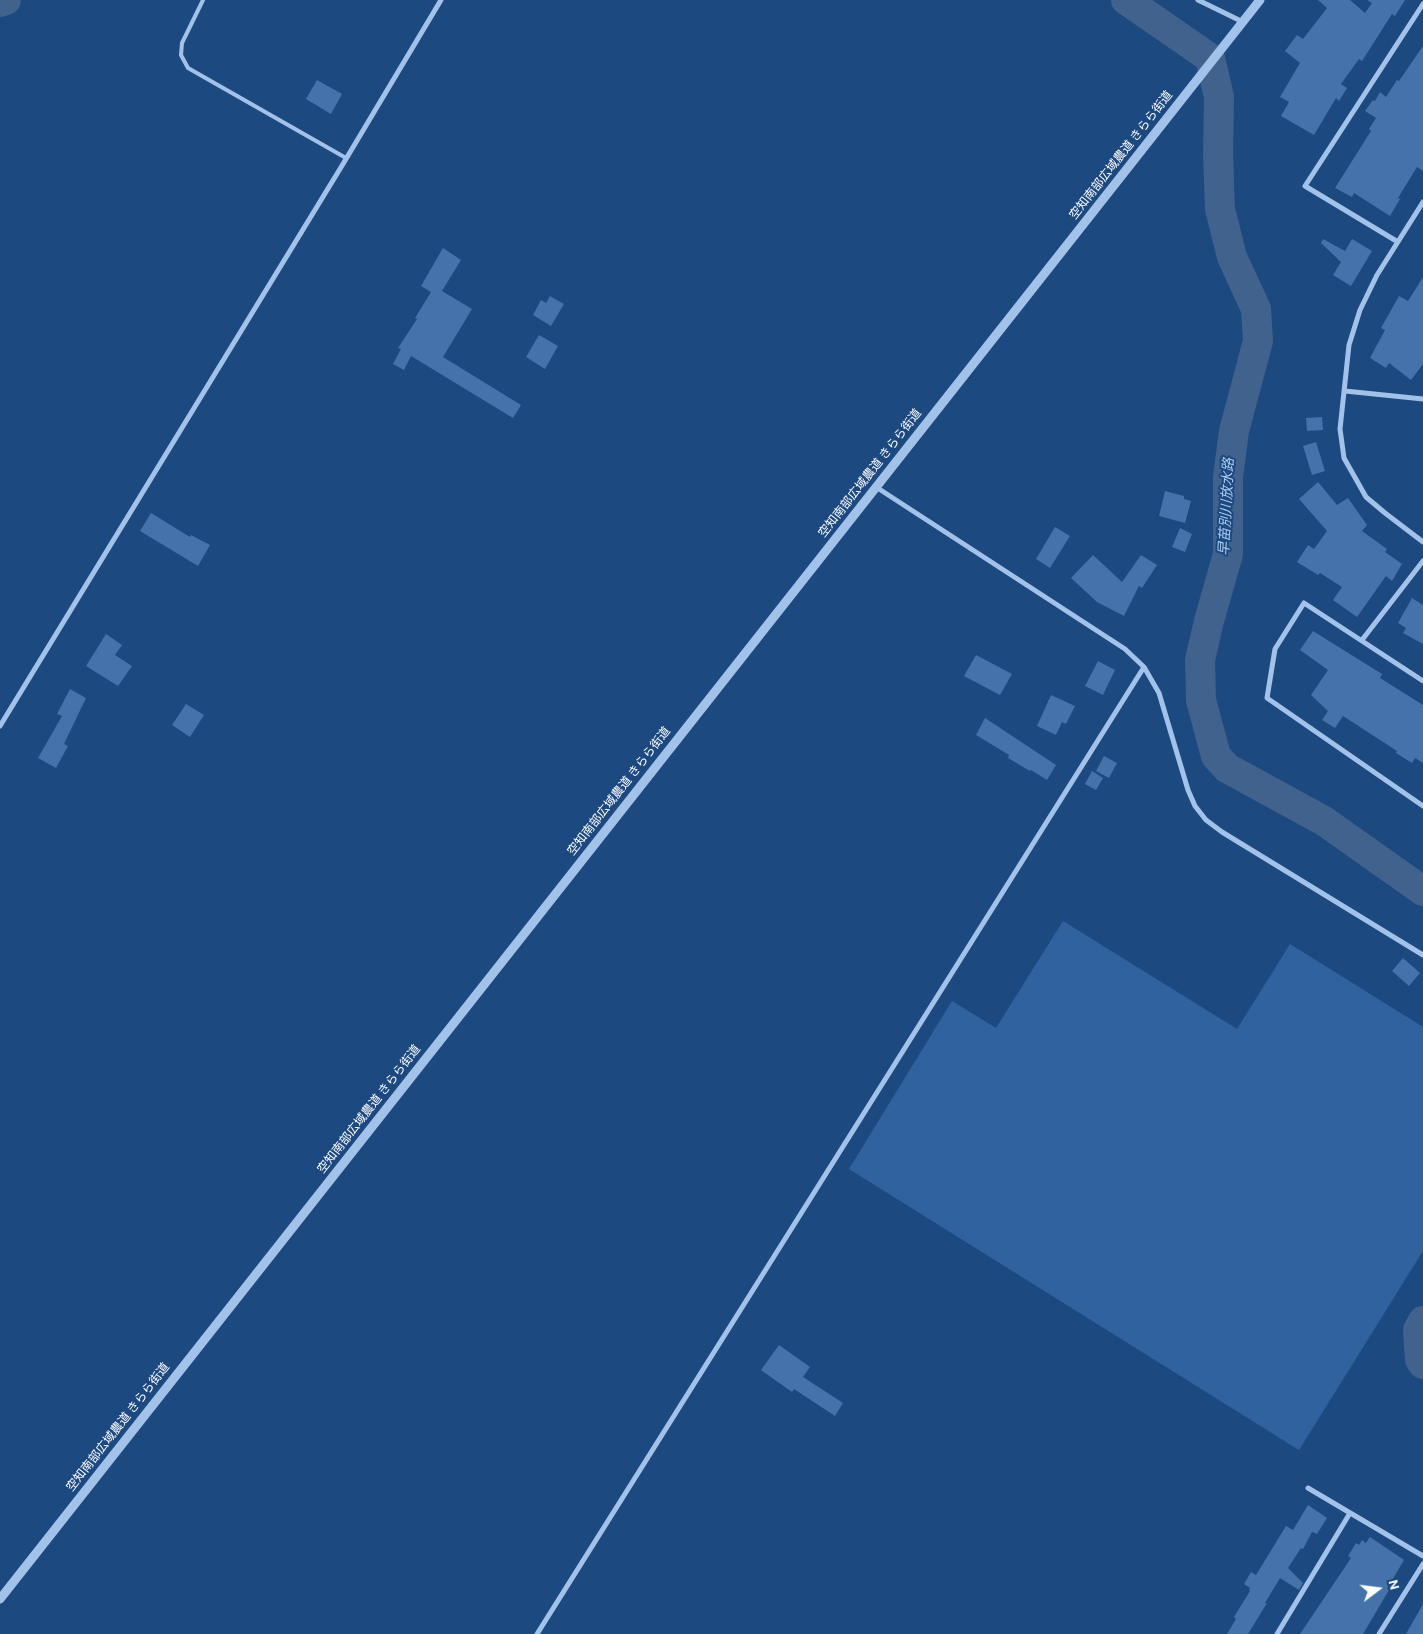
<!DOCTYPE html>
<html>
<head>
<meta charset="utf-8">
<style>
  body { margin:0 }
  #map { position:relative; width:1423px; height:1634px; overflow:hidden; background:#1d4981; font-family:Overpass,sans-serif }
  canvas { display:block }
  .north { position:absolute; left:1353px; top:1564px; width:50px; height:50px; -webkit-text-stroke:4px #1d4981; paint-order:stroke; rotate:75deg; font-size:14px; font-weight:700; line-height:20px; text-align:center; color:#fff }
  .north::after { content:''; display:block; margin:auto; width:18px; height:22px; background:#fff; clip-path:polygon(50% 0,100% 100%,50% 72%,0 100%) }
</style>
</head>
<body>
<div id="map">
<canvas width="1423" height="1634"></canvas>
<div class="north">N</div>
</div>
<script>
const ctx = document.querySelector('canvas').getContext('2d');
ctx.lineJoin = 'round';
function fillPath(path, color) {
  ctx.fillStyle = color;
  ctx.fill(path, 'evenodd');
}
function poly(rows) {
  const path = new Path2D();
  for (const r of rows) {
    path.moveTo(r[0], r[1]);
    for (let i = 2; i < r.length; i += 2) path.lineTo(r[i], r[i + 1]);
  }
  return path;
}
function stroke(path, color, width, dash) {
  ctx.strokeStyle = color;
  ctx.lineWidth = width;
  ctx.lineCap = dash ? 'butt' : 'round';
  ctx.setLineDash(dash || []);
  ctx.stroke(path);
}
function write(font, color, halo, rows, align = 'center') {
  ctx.font = font + ' Overpass,"Noto Sans JP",sans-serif';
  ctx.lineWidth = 4;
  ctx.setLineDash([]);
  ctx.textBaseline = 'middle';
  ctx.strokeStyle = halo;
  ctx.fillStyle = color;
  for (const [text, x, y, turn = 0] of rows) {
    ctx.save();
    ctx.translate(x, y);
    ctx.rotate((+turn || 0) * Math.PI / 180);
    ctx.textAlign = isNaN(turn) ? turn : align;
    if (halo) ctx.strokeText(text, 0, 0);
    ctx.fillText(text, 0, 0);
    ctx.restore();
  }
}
const green = poly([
  [1063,921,1237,1029,1290,944,1423,1027,1423,1251,1299,1450,849,1169,952,1001,996,1028]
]);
const river = poly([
  [1126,0,1210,58,1219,97,1218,154,1220,209,1232,257,1256,309,1258,341,1234,431,1228,477,1228,554,1209,621,1200,660,1201,700,1216,756,1227,768,1324,821,1423,891],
  [0,2,6,0],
  [1423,1321,1418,1330,1420,1360,1423,1364]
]);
const building = poly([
  [1318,0,1350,0,1365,13,1372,3,1367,0,1405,0,1395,16,1392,14,1362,61,1359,59,1341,84,1347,88,1339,101,1336,98,1314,135,1281,116,1289,102,1280,97,1300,63,1285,51,1297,35,1303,39,1327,8],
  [1423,46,1423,171,1417,167,1398,198,1400,199,1390,216,1354,193,1352,197,1335,188,1371,131,1369,129,1376,118,1365,111,1373,100,1375,101,1380,92,1386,97,1397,80,1399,81],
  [317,80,342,94,331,114,306,99],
  [1323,239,1345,251,1352,239,1372,251,1351,286,1333,275,1341,262,1321,243],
  [443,248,461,260,442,291,472,309,443,357,521,405,513,418,411,356,404,370,393,364,401,349,398,348,417,319,415,318,431,292,421,286],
  [1423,277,1423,364,1411,380,1389,363,1386,368,1370,358,1385,330,1381,328,1399,296,1408,301],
  [550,296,564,304,551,326,533,315,541,300,546,303],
  [539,335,558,346,545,369,526,357],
  [1322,417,1323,430,1307,431,1306,418],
  [1316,442,1325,471,1312,475,1303,446],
  [1318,482,1337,505,1348,498,1367,525,1362,531,1387,549,1385,552,1402,564,1392,581,1386,576,1357,617,1333,600,1342,587,1320,573,1318,575,1297,562,1308,545,1314,549,1327,531,1299,499],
  [1165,491,1184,496,1184,499,1191,501,1185,523,1159,516],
  [151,513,190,537,191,535,210,545,198,566,140,531],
  [1055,527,1070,536,1050,568,1036,559],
  [1180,528,1192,534,1185,552,1172,547],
  [1093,555,1122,582,1141,555,1157,565,1142,588,1139,586,1124,616,1097,602,1071,578],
  [1412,598,1423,605,1423,644,1403,633,1406,628,1398,623],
  [1313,631,1382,674,1380,678,1423,705,1423,763,1415,758,1412,763,1396,753,1397,751,1343,716,1335,728,1322,720,1328,711,1311,695,1328,670,1300,650],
  [106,634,122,645,115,655,132,666,118,686,86,666],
  [976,655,1012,674,1000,695,964,676],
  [1098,661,1115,670,1103,695,1085,686],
  [70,689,86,698,64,744,68,746,56,768,38,758,62,716,57,714],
  [1051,695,1075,706,1066,724,1062,722,1056,735,1037,726],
  [186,704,204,715,190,737,172,725],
  [985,718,1056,765,1047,780,1031,770,1030,771,1008,758,1009,755,976,735],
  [1104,756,1117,763,1109,778,1096,771],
  [1092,771,1103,778,1096,790,1085,784],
  [1403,958,1420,973,1409,986,1392,971],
  [779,1345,810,1367,803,1377,843,1403,835,1416,794,1389,792,1392,761,1370],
  [1308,1505,1327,1518,1317,1534,1312,1532,1303,1549,1301,1548,1288,1568,1303,1583,1299,1590,1280,1578,1265,1603,1267,1603,1248,1634,1227,1634,1236,1619,1234,1617,1250,1591,1249,1590,1250,1588,1244,1584,1251,1572,1256,1575,1286,1526,1293,1530],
  [1370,1537,1404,1560,1387,1589,1389,1590,1363,1634,1300,1634,1351,1558,1348,1556,1356,1543,1359,1545,1362,1540,1366,1543],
  [1423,1604,1423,1634,1406,1634]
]);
const service = poly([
  [203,0,182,43,181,55,188,68,346,158]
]);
const minor = poly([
  [1198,0,1243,22],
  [1423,202,1377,275,1360,310,1349,345,1340,429,1344,458,1366,497,1385,513,1423,542],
  [1398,242,1305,186,1423,4],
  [1345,391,1423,399],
  [876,487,1125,649,1144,667,1159,693,1188,790,1195,806,1206,820,1222,832,1423,955],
  [1362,640,1423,561],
  [1423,681,1304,603,1275,649,1267,698,1423,806],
  [0,726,343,164,441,0],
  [1308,1488,1423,1556],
  [537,1634,1144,667],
  [1277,1634,1350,1513],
  [1379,1634,1423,1564]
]);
const tertiary = poly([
  [0,1599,1260,0]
]);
const streetNames = [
  ["空知南部広域農道 きらら街道",1122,156,-52],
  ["空知南部広域農道 きらら街道",871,474,-52],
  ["空知南部広域農道 きらら街道",620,792,-52],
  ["空知南部広域農道 きらら街道",370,1110,-52],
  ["空知南部広域農道 きらら街道",119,1428,-52]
];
const waterNames = [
  ["早苗別川放水路",1228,507,-87]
];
fillPath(green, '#3162a0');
stroke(river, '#41628c', 30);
fillPath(building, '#4572ab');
stroke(service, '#a2c2e9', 4);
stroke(minor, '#a2c2e9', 5);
stroke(tertiary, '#a2c2e9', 9);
write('12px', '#fff', '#1d4981', streetNames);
write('italic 14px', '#adccf1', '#1d4981', waterNames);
</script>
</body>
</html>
